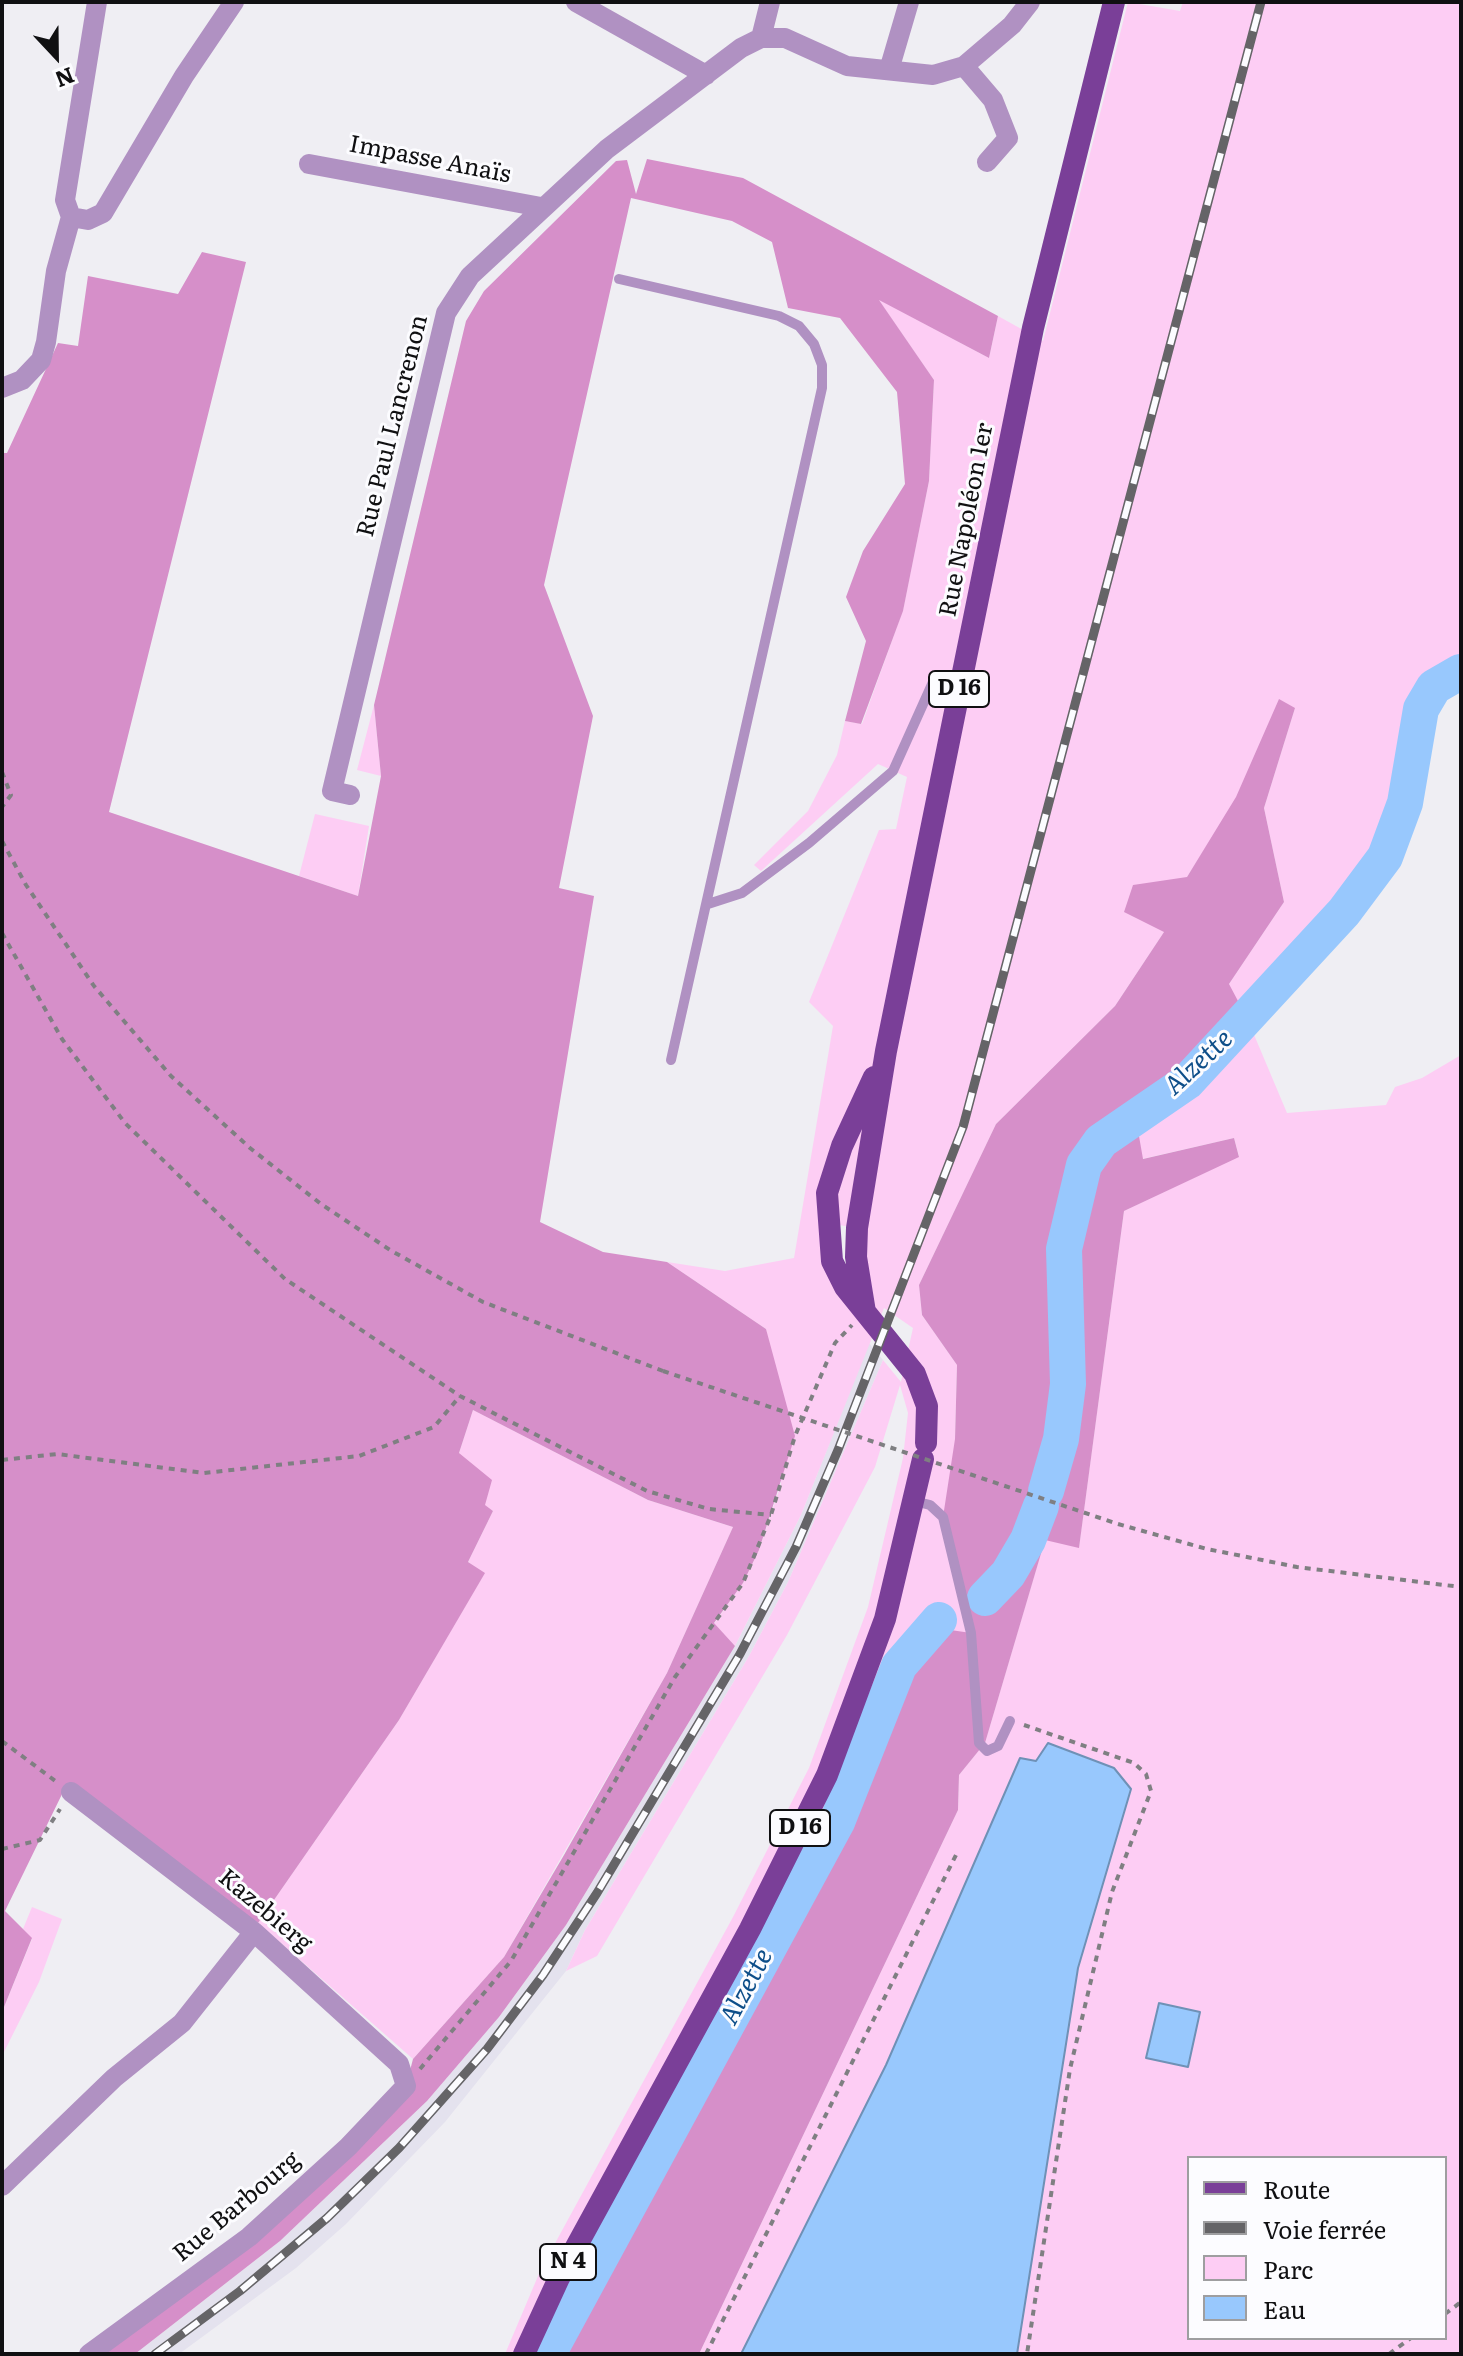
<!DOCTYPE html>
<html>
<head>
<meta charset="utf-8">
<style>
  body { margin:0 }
  #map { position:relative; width:1463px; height:2356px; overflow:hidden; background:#efeef3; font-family:Literata,serif }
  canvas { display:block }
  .frame { position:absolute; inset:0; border:4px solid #101012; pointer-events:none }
  .legend { position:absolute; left:1187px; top:2156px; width:260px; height:184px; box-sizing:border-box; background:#fcfcff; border:2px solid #9e9ea0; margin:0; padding:10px 14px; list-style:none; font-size:24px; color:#101012 }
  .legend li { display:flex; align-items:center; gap:16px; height:40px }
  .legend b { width:40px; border:2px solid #9e9ea0 }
  .north { position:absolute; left:16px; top:16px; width:80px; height:80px; -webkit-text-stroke:6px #fcfcff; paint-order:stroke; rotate:158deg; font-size:22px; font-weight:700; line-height:32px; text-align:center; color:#101012 }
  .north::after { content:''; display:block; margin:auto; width:28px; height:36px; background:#101012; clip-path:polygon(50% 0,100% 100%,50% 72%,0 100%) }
</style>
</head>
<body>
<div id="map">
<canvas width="1463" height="2356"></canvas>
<div class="frame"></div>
<ul class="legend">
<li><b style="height:10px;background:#7a3f98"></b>Route</li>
<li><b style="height:10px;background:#656467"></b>Voie ferrée</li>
<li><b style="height:22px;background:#fdcdf4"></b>Parc</li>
<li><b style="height:22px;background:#98c8fd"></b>Eau</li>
</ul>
<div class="north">N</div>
</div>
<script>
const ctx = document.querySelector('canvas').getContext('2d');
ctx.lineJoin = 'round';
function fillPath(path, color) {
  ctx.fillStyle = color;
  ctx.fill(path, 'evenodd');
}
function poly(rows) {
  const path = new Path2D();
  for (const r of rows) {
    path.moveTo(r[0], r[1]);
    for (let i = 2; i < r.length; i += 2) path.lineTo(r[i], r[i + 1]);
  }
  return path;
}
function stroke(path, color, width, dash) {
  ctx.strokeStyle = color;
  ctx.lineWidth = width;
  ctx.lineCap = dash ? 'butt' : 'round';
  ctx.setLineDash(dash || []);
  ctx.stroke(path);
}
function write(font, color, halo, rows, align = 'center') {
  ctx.font = font + ' Literata,serif';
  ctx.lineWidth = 6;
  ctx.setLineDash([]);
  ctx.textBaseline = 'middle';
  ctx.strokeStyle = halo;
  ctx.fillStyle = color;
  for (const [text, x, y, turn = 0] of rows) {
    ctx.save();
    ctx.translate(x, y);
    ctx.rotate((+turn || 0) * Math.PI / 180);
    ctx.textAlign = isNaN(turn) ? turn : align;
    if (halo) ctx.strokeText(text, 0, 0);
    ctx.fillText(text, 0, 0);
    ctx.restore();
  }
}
const built = poly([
  [869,1343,883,1360,788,1582,749,1656,585,1930,566,1971,445,2122,346,2224,296,2268,179,2354,135,2354,280,2241,427,2101,499,2017,566,1925,735,1646,801,1515]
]);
const green = poly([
  [1128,2,1180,11,1183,2,1461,2,1461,672,1434,687,1421,709,1405,803,1385,857,1344,912,1247,1018,1287,1113,1386,1105,1395,1087,1422,1078,1461,1055,1461,2354,699,2354,958,1810,959,1775,985,1743,1045,1539,1079,1547,1124,1211,1239,1156,1234,1138,1142,1159,1136,1119,1187,1082,1229,984,1284,902,1264,808,1295,708,1187,877,1164,932,1115,1006,996,1124,919,1285,922,1315,957,1365,955,1439,971,1633,899,1666,837,1822,548,2354,505,2354,541,2269,733,1917,809,1768,868,1607,903,1458,908,1413,900,1385,875,1467,787,1635,597,1956,566,1971,585,1930,749,1656,788,1582,883,1360,901,1382,913,1328,884,1308,801,1515,735,1646,714,1624,743,1583,759,1550,781,1484,766,1329,667,1262,725,1271,794,1258,833,1026,809,1002,879,830,896,829,907,777,878,764,761,871,754,865,808,811,837,755,845,721,862,724,903,610,929,481,934,380,878,299,989,358,998,316,1043,341],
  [827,1223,857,1228,845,1287],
  [1189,2158,1445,2158,1445,2338,1189,2338],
  [374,705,381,776,357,770],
  [315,814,369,826,358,896,299,876],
  [473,1410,648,1500,733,1527,667,1673,504,1957,413,2059,258,1923,399,1720,484,1574,468,1562,493,1511,484,1505,459,1453],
  [32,1907,62,1919,39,1982,2,2056,2,2012,32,1939,23,1929]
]);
const forest = poly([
  [647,159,743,178,998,316,989,358,879,300,934,380,929,481,903,611,861,724,845,721,866,641,846,597,863,551,905,484,897,392,840,318,788,308,772,242,732,221,631,198,544,585,593,716,559,888,594,896,540,1222,603,1252,667,1262,766,1329,795,1436,759,1550,743,1583,714,1623,735,1646,566,1925,499,2017,427,2101,280,2241,135,2354,89,2354,249,2237,406,2086,413,2059,504,1957,564,1855,667,1673,733,1527,648,1500,473,1410,459,1453,492,1480,485,1505,493,1511,468,1562,485,1573,399,1720,258,1923,65,1788,5,1911,32,1938,2,2012,2,453,7,453,58,343,78,346,88,276,178,294,202,252,246,262,109,812,358,896,381,776,374,705,466,321,484,291,616,161,627,160,636,194],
  [1279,699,1295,708,1264,808,1284,902,1229,984,1247,1018,1187,1082,1136,1119,1143,1159,1234,1138,1239,1157,1124,1211,1079,1548,1045,1540,985,1743,959,1775,958,1810,699,2354,548,2354,837,1822,899,1666,930,1627,971,1633,943,1517,955,1439,957,1365,922,1315,919,1285,996,1124,1115,1006,1164,932,1124,912,1133,885,1187,877,1236,797]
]);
const water = poly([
  [1048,1743,1114,1768,1131,1789,1078,1968,1017,2354,741,2354,886,2065,1020,1758,1036,1761,1048,1743],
  [1159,2003,1200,2012,1188,2067,1146,2058,1159,2003]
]);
const river = poly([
  [1046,1491,1061,1439,1068,1384,1064,1249,1084,1165,1101,1141,1187,1082,1344,912,1385,857,1405,803,1421,709,1434,687,1460,672],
  [985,1598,1008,1574,1028,1540,1041,1506],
  [548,2354,837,1822,899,1666,939,1620]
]);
const path = poly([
  [2,772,11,795,2,807],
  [2,841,26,885,94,986,171,1076,250,1148,321,1204,390,1250,483,1302,663,1371],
  [2,933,62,1039,125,1123,285,1279,460,1396,647,1491,709,1509,771,1515],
  [2,1460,57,1454,204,1473,359,1456,434,1427,460,1396],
  [1118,1524,1207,1549,1297,1567,1461,1587],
  [1024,1725,1134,1763,1146,1774,1151,1791,1112,1892,1070,2069,1027,2354],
  [2,1741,58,1783],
  [2,1849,40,1840,60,1809],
  [420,2069,511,1961,675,1677,743,1583,771,1515,795,1436,835,1343,852,1325],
  [1445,2314,1461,2302],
  [706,2354,957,1853],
  [1389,2354,1411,2338]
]);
const service = poly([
  [619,279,779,316,799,326,814,344,822,365,822,388,671,1060],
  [708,904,742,893,809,843,893,771,933,682,940,679,961,682],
  [914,1501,930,1505,943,1517,971,1633,979,1743,987,1751,998,1746,1010,1721]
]);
const minor = poly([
  [576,2,706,75],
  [761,38,770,2],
  [964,66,993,100,1008,138,987,162],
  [889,70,909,2],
  [309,164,541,207],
  [71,217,88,220,103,213,184,76,234,2],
  [2,388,22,380,41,360,46,342,56,271,71,217,65,200,97,2],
  [350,795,332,791,446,313,470,276,607,149,741,48,761,38,785,38,847,66,933,75,964,66,1012,25,1030,2],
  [71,1792,254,1932,399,2064,406,2086,348,2147,249,2237,89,2354],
  [2,2186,114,2078,182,2023,254,1932]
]);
const primary = poly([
  [874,1077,842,1146,827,1193,832,1261,845,1287,915,1374,927,1406,926,1443],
  [865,1312,856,1257,857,1228,886,1051,1033,328,1114,2],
  [524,2354,559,2278,750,1929,827,1775,885,1619,923,1459]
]);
const rail = poly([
  [155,2354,240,2291,327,2218,399,2148,487,2049,543,1975,597,1893,740,1654,796,1547,838,1450,963,1127,1261,2]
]);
const pathBridge = poly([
  [663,1371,1118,1524]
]);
const shields = [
  [959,689,60],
  [800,1828,60],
  [568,2262,56]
];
const shieldNames = [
  ["D 16",959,689],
  ["D 16",800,1828],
  ["N 4",568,2262]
];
const streetNames = [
  ["Impasse Anaïs",430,160,11],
  ["Rue Paul Lancrenon",393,426,-76],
  ["Rue Napoléon 1er",967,520,-79],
  ["Kazebierg",265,1911,40],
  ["Rue Barbourg",237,2207,-40]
];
const waterNames = [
  ["Alzette",1199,1063,-43],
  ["Alzette",747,1987,-62]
];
fillPath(built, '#e4e2ee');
fillPath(green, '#fdcdf4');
fillPath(forest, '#d68fc9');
fillPath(water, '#98c8fd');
stroke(water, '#6f91b6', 2);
stroke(river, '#98c8fd', 36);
stroke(path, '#7f7f82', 4, [6, 6]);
stroke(service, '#b091c2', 10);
stroke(minor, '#b091c2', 20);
stroke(primary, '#7a3f98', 22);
stroke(rail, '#656467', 9);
stroke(rail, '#fcfcff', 6, [18]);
stroke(pathBridge, '#7f7f82', 4, [6, 6]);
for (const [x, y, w] of shields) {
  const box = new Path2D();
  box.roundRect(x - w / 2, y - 18, w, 36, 6);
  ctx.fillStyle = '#fcfcff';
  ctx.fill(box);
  stroke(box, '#101012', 2);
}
write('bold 22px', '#101012', null, shieldNames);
write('24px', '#101012', '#fcfcff', streetNames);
write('italic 26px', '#0e4e89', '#fcfcff', waterNames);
</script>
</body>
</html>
